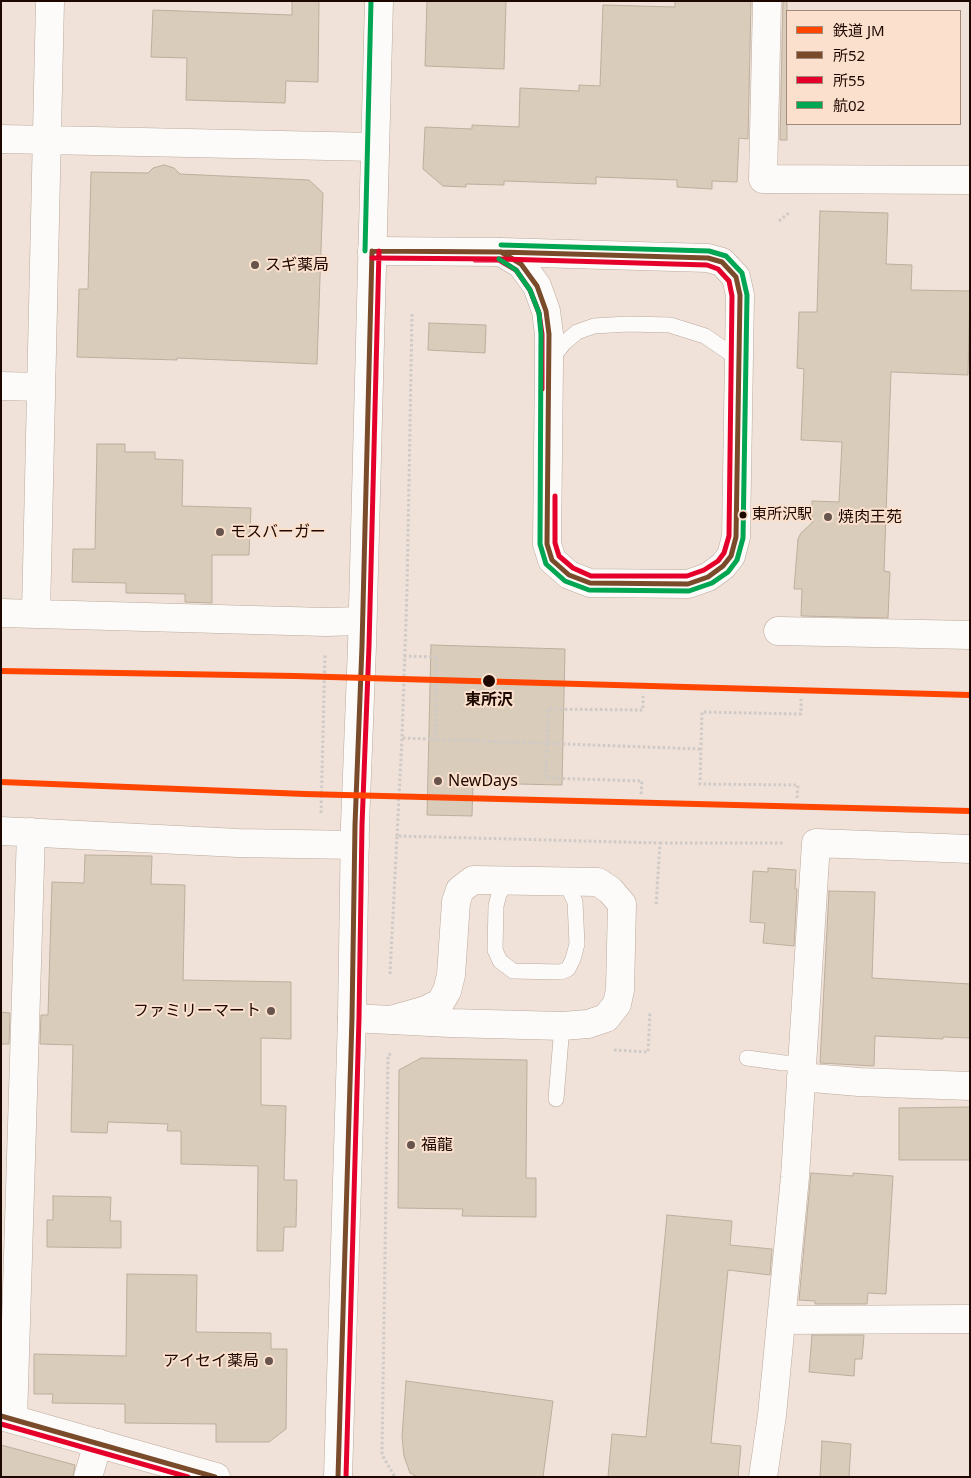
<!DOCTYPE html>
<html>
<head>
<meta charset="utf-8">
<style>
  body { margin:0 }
  #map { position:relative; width:971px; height:1478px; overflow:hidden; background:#f0e2d8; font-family:"Noto Sans","Noto Sans JP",sans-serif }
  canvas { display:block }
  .frame { position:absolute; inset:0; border:2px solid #1d0800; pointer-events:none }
  .legend { position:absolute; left:786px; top:10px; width:175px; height:115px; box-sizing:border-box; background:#fbe0cd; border:1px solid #a28a7b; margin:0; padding:6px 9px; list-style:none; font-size:15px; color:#1d0800 }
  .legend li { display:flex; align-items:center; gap:10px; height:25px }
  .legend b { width:25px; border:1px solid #a28a7b }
</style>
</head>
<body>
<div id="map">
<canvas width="971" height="1478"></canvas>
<div class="frame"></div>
<ul class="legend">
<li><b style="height:6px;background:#ff4500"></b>鉄道 JM</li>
<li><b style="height:6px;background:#7a4b2a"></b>所52</li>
<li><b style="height:6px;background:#e4002b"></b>所55</li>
<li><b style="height:6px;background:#00a651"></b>航02</li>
</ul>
</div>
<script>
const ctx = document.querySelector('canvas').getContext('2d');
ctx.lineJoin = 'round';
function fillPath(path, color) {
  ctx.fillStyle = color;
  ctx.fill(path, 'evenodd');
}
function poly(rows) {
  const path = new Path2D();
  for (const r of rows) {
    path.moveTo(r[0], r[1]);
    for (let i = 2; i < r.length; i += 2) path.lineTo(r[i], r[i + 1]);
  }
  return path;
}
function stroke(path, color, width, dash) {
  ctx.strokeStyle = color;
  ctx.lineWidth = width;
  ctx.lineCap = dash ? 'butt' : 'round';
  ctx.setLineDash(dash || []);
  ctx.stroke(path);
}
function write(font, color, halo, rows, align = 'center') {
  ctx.font = font + ' "Noto Sans","Noto Sans JP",sans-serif';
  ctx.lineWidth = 4;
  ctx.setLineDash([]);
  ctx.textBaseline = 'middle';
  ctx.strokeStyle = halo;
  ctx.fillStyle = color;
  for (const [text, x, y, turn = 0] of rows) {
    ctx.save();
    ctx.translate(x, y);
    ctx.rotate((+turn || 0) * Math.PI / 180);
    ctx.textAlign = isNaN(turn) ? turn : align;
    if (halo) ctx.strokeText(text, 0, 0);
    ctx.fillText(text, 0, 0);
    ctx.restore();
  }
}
const building = poly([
  [292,1,319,1,318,82,286,81,285,103,186,100,187,58,151,57,153,10,292,15,292,1],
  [427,1,506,1,504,69,425,66,427,1],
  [675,1,751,1,748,139,739,138,737,182,712,181,712,189,677,187,677,180,596,177,596,184,504,181,504,185,466,184,466,187,443,186,423,169,425,127,472,129,472,125,519,127,520,88,579,91,579,85,600,86,603,5,675,7,675,1],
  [783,1,787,1,787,140,780,140,783,1],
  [164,165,174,168,180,174,309,180,323,193,317,364,177,358,177,360,77,357,79,289,88,289,91,172,148,173,153,168,164,165],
  [820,211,888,213,886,264,912,265,911,290,970,291,968,375,891,372,884,571,890,572,888,618,801,616,802,589,794,589,798,539,801,533,812,523,812,501,839,502,842,442,801,440,804,369,797,368,799,312,817,312,820,211],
  [429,323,486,325,485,353,428,350,429,323],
  [97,444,125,444,125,452,155,452,155,459,183,460,182,506,251,508,249,555,212,555,212,603,185,602,185,594,126,593,126,583,72,582,73,549,95,549,97,444],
  [431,645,565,649,562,785,473,783,472,816,427,815,431,645],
  [85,855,152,856,151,884,185,885,183,980,291,982,291,1039,261,1038,261,1105,286,1106,284,1180,297,1180,296,1227,284,1227,283,1251,257,1251,258,1166,181,1164,181,1131,167,1131,168,1124,108,1122,107,1133,71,1132,73,1045,40,1044,41,1015,48,1015,52,882,84,883,85,855],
  [768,868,796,870,795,889,797,889,794,946,763,943,765,923,750,922,753,871,768,872,768,868],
  [829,891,875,892,872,978,970,984,970,1038,943,1037,943,1039,875,1036,874,1066,820,1063,829,891],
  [1,1012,10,1013,9,1044,1,1044,1,1012],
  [421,1058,527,1060,526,1178,536,1178,536,1217,462,1216,463,1209,398,1208,399,1070,421,1058],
  [970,1107,970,1160,899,1160,899,1108,970,1107],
  [811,1173,853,1176,853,1173,893,1176,886,1294,868,1293,867,1304,815,1304,815,1301,799,1300,811,1173],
  [53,1196,111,1197,110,1221,121,1221,121,1248,47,1247,47,1220,53,1220,53,1196],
  [667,1215,732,1221,730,1245,772,1249,770,1275,728,1270,711,1443,741,1446,738,1477,608,1477,612,1434,646,1437,667,1215],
  [127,1274,197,1275,196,1332,271,1333,271,1349,287,1349,286,1429,269,1442,216,1442,216,1424,125,1423,125,1404,52,1403,53,1394,34,1394,34,1354,126,1356,127,1274],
  [812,1335,864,1335,862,1359,855,1359,854,1376,809,1372,812,1335],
  [406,1381,553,1401,543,1477,417,1477,410,1473,404,1456,402,1437,406,1381],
  [822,1441,851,1444,849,1477,820,1477,822,1441],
  [1,1445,75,1465,73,1477,1,1477,1,1445]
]);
const path = poly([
  [779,221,790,212],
  [412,314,407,591,402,738,701,749],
  [404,656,437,657,435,739],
  [641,794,642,781,546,778,548,709,643,710,643,696],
  [797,798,798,785,700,784,702,712,801,714,801,699],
  [321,813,325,654],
  [397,836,402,738],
  [660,843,784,843],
  [390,974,397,836,660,843,656,906],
  [614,1050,648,1052,650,1012],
  [391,1054,388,1055,382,1455,395,1477]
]);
const lane = poly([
  [550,361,564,343,577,332,594,326,628,324,670,325,705,336,740,360],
  [512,881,504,886,499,894,496,906,495,950,500,961,513,971,561,972,568,969,573,959,577,944,575,902,569,889,562,881],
  [747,1058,784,1063,802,1063],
  [556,1099,562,1026]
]);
const street = poly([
  [767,1,763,179,970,180],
  [1,139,375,147],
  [372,251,501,252,708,258,722,262,736,277,740,295,736,537,731,556,723,566,708,577,688,584,590,583,569,575,552,560,547,544,549,362,549,334,546,311,537,286,521,264,501,252],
  [1,386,41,387],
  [1,613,326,622,362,621],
  [36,613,50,1],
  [778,631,970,635],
  [1,831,238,843,355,845],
  [352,1018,450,1023,562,1026,588,1024,606,1018,617,1004,620,990,622,904,610,890,598,882,473,880,460,890,456,902,451,975,447,991,440,1003,426,1010,391,1020],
  [801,1077,859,1082,970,1086],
  [781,1320,970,1319],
  [13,1419,31,832],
  [88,1477,98,1443],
  [763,1477,772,1415,795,1177,816,843,970,849]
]);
const secondary = poly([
  [1,1416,216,1477],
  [338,1477,352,1018,355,825,362,646,379,1]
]);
const bus1 = poly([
  [372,251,501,252],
  [501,252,708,258,722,262,736,277,740,295,736,537,731,556,723,566,708,577,688,584,590,583,569,575,552,560,547,544,549,334,546,311,537,286,521,264,501,252],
  [1,1416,215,1477],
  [338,1477,352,1018,355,825,362,646,372,251]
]);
const bus2 = poly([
  [372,258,501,259,707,265,718,269,729,281,732,296,729,536,724,553,718,561,704,570,687,576,591,576,573,568,559,556,555,543,555,496],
  [475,260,499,260,516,270,530,290,539,313,542,334,542,389],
  [1,1424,188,1477],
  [346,1477,359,1018,362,825,369,646,379,251]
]);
const bus3 = poly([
  [365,251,371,1],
  [499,259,516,270,530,290,539,313,541,334,540,544,546,564,565,581,589,590,689,591,712,583,728,572,737,560,743,538,747,295,742,273,726,256,709,251,501,245]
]);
const rail1 = poly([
  [1,671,295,676,970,695],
  [1,782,305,794,970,811]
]);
const markers = [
  [255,265,5,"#67544c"],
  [743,515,4.5,"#1d0800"],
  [828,517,5,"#67544c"],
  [220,532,5,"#67544c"],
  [489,681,7,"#1d0800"],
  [438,781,5,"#67544c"],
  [271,1011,5,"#67544c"],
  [411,1145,5,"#67544c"],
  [269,1361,5,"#67544c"]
];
const busNames = [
  ["東所沢駅",752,515]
];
const poiNames = [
  ["スギ薬局",265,265],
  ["焼肉王苑",838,517],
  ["モスバーガー",230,532],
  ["NewDays",448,781],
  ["ファミリーマート",261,1011,"right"],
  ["福龍",421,1145],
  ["アイセイ薬局",259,1361,"right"]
];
const stopNames = [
  ["東所沢",489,700]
];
fillPath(building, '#daccbb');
stroke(building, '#bcae9d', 1);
stroke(lane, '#bba99c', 16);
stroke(street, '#bba99c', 29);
stroke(secondary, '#bba99c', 29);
stroke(path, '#cfcac7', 3, [2.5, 2.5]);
stroke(lane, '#fdfbf9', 15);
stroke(street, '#fdfbf9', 28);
stroke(secondary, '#fdfbf9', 28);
stroke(bus1, '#7a4b2a', 5);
stroke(bus2, '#e4002b', 5);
stroke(bus3, '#00a651', 5);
stroke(rail1, '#ff4500', 6);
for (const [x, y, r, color] of markers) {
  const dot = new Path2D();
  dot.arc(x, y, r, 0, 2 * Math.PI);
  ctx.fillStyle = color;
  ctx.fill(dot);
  stroke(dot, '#fbe0cd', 2);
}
write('15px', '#1d0800', '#fbe0cd', busNames, 'left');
write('16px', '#1d0800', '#fbe0cd', poiNames, 'left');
write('bold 16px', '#1d0800', '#fbe0cd', stopNames);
</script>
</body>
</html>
